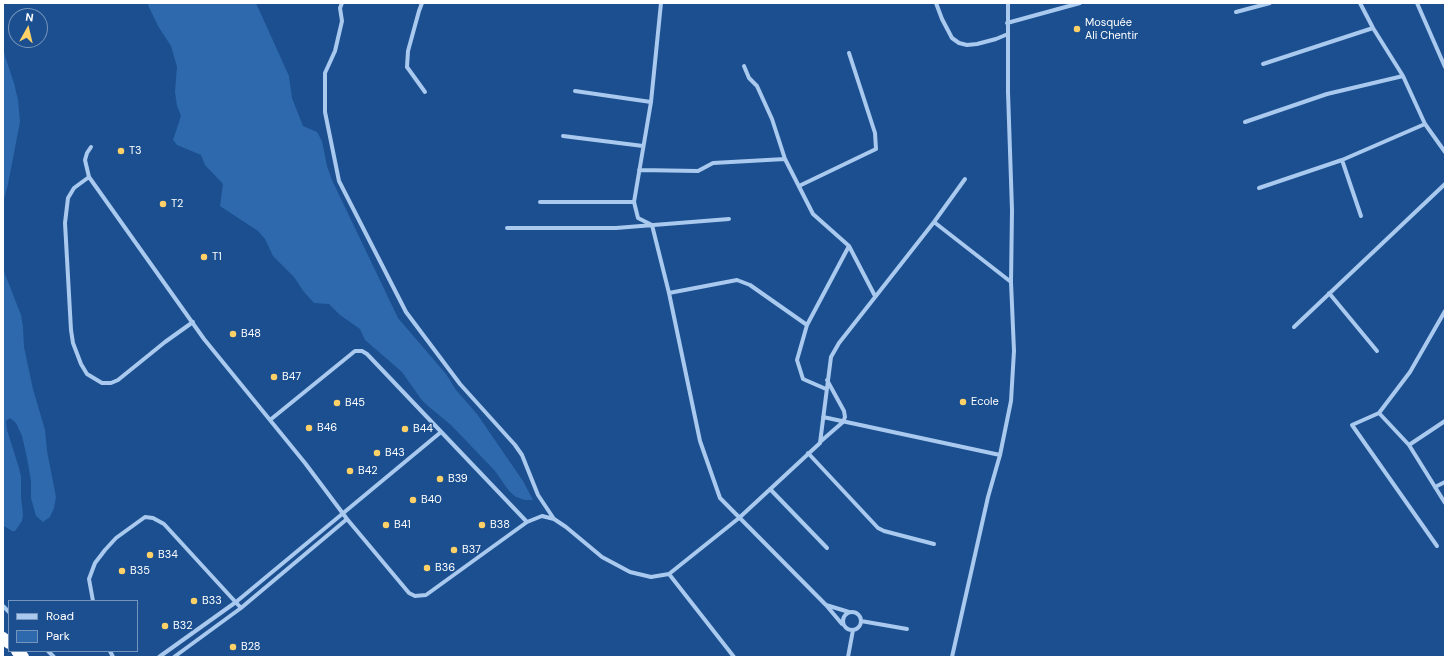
<!DOCTYPE html>
<html>
<head>
<meta charset="utf-8">
<style>
  body { margin:0 }
  #map { position:relative; width:1448px; height:660px; overflow:hidden; background:#1b4f8f; font-family:"DM Sans",sans-serif }
  canvas { display:block }
  .frame { position:absolute; inset:0; border:4px solid #fff; pointer-events:none }
  .legend { position:absolute; left:8px; top:600px; width:130px; height:52px; box-sizing:border-box; background:#1b4f8f; border:1px solid #7695bc; margin:0; padding:5px 7px; list-style:none; font-size:12px; color:#fff }
  .legend li { display:flex; align-items:center; gap:8px; height:20px }
  .legend b { width:20px; border:1px solid #7695bc }
  .north { position:absolute; left:8px; top:8px; width:40px; height:40px; box-sizing:border-box; background:#1b4f8f; border:1px solid #7695bc; border-radius:50%; rotate:8deg; font-size:11px; font-weight:700; line-height:16px; text-align:center; color:#fff }
  .north::after { content:''; display:block; margin:auto; width:14px; height:18px; background:#ffd166; clip-path:polygon(50% 0,100% 100%,50% 72%,0 100%) }
</style>
</head>
<body>
<div id="map">
<canvas width="1448" height="660"></canvas>
<div class="frame"></div>
<ul class="legend">
<li><b style="height:5px;background:#a9c9ee"></b>Road</li>
<li><b style="height:11px;background:#2e69ad"></b>Park</li>
</ul>
<div class="north">N</div>
</div>
<script>
const ctx = document.querySelector('canvas').getContext('2d');
ctx.lineJoin = 'round';
function fillPath(path, color) {
  ctx.fillStyle = color;
  ctx.fill(path, 'evenodd');
}
function poly(rows) {
  const path = new Path2D();
  for (const r of rows) {
    if (r.length === 3) {
      path.moveTo(r[0] + r[2], r[1]);
      path.arc(r[0], r[1], r[2], 0, 2 * Math.PI);
      continue;
    }
    path.moveTo(r[0], r[1]);
    for (let i = 2; i < r.length; i += 2) path.lineTo(r[i], r[i + 1]);
  }
  return path;
}
function stroke(path, color, width, dash) {
  ctx.strokeStyle = color;
  ctx.lineWidth = width;
  ctx.lineCap = dash ? 'butt' : 'round';
  ctx.setLineDash(dash || []);
  ctx.stroke(path);
}
function write(font, color, halo, rows, align = 'center') {
  ctx.font = font + ' "DM Sans",sans-serif';
  ctx.lineWidth = 3;
  ctx.setLineDash([]);
  ctx.textBaseline = 'middle';
  ctx.strokeStyle = halo;
  ctx.fillStyle = color;
  for (const [text, x, y, turn = 0] of rows) {
    ctx.save();
    ctx.translate(x, y);
    ctx.rotate((+turn || 0) * Math.PI / 180);
    ctx.textAlign = isNaN(turn) ? turn : align;
    if (halo) ctx.strokeText(text, 0, 0);
    ctx.fillText(text, 0, 0);
    ctx.restore();
  }
}
const green = poly([
  [147,3,256,3,289,76,292,98,303,126,317,132,322,141,327,166,332,180,398,318,446,374,456,390,477,414,523,481,533,500,525,500,516,497,509,491,495,471,451,425,428,406,421,399,402,372,365,340,360,329,340,315,329,304,314,303,304,292,294,277,273,256,265,239,258,231,220,206,223,184,205,165,201,155,177,145,173,140,181,116,177,106,175,92,177,67,171,46,158,26],
  [3,47,5,56,14,83,18,100,20,122,8,184,3,203],
  [3,269,21,315,23,327,24,347,33,389,45,430,47,451,56,497,54,508,50,517,43,522,36,516,31,498,31,481,27,458,22,436,16,423,10,418,6,421,7,430,19,468,21,477,21,497,23,515,22,521,15,531,12,531,4,526,3,523]
]);
const minor = poly([
  [342,3,340,8,342,21,335,51,325,73,325,112,339,181,406,312,460,384,515,445,522,455,538,495,554,519],
  [422,3,419,11,408,51,407,67,425,92],
  [661,3,651,102,634,202,638,218,652,225,669,293,700,441,720,498,826,605],
  [936,3,942,19,952,38,959,43,967,45,977,44,996,39,1008,34],
  [1360,3,1373,28,1403,76,1425,124,1445,152],
  [1417,3,1445,67],
  [1236,12,1270,3],
  [1007,23,1080,3],
  [1263,64,1373,28],
  [744,66,749,78,757,86,772,119,785,159,813,214,849,246,875,296],
  [575,91,651,102],
  [1245,122,1327,94,1403,76],
  [563,136,643,146],
  [91,147,87,153,85,160,89,177,204,339,305,463,347,519,409,593,415,596,426,595,527,522,542,516,554,519,566,527,602,557,630,572,651,577,669,574,739,518,820,443,831,357,839,343,934,222,965,179],
  [1342,160,1361,216],
  [639,170,698,171,713,163,785,159],
  [89,177,74,188,68,198,65,223,71,330,73,343,81,364,87,374,102,383,111,383,118,380,165,342,193,322],
  [799,186,876,149,875,133,849,53],
  [1259,188,1342,160,1425,124],
  [540,202,634,202],
  [934,222,1011,282],
  [507,228,616,228,729,219],
  [669,293,737,280,750,285,807,325],
  [1329,293,1377,351],
  [1445,311,1410,372,1379,413,1409,445,1445,421],
  [1294,327,1445,184],
  [826,389,803,379,797,360,807,325,849,246],
  [1379,413,1352,425,1437,546],
  [823,417,1000,455],
  [270,420,355,351,362,351,367,354,527,522],
  [820,442,843,422,845,417,844,411,827,380],
  [1409,445,1445,503],
  [808,453,878,528,884,531,934,544],
  [1435,487,1445,482],
  [770,489,827,548],
  [669,574,734,657],
  [93,601,89,579,95,563,105,550,116,538,145,517,153,518,164,524,241,608],
  [3,606,9,612],
  [852,621,9],
  [861,621,907,629],
  [842,624,826,605,849,612],
  [48,651,54,657],
  [110,651,113,657],
  [159,657,236,602,441,432],
  [174,657,241,608,347,519],
  [848,657,853,630],
  [952,657,988,497,1000,455,1011,401,1014,351,1011,282,1012,210,1008,92,1008,3]
]);
const motorway = poly([
  [3,638,9,643],
  [17,651,23,657]
]);
const markers = [
  [1077,29,4,"#ffd166"],
  [121,151,4,"#ffd166"],
  [163,204,4,"#ffd166"],
  [204,257,4,"#ffd166"],
  [233,334,4,"#ffd166"],
  [274,377,4,"#ffd166"],
  [963,402,4,"#ffd166"],
  [337,403,4,"#ffd166"],
  [309,428,4,"#ffd166"],
  [405,429,4,"#ffd166"],
  [377,453,4,"#ffd166"],
  [350,471,4,"#ffd166"],
  [440,479,4,"#ffd166"],
  [413,500,4,"#ffd166"],
  [386,525,4,"#ffd166"],
  [482,525,4,"#ffd166"],
  [454,550,4,"#ffd166"],
  [150,555,4,"#ffd166"],
  [427,568,4,"#ffd166"],
  [122,571,4,"#ffd166"],
  [194,601,4,"#ffd166"],
  [165,626,4,"#ffd166"],
  [233,647,4,"#ffd166"]
];
const poiNames = [
  ["Mosquée",1085,23],
  ["Ali Chentir",1085,36],
  ["T3",129,151],
  ["T2",171,204],
  ["T1",212,257],
  ["B48",241,334],
  ["B47",282,377],
  ["Ecole",971,402],
  ["B45",345,403],
  ["B46",317,428],
  ["B44",413,429],
  ["B43",385,453],
  ["B42",358,471],
  ["B39",448,479],
  ["B40",421,500],
  ["B41",394,525],
  ["B38",490,525],
  ["B37",462,550],
  ["B34",158,555],
  ["B36",435,568],
  ["B35",130,571],
  ["B33",202,601],
  ["B32",173,626],
  ["B28",241,647]
];
fillPath(green, '#2e69ad');
stroke(minor, '#a9c9ee', 4);
stroke(motorway, '#fff', 12);
for (const [x, y, r, color] of markers) {
  const dot = new Path2D();
  dot.arc(x, y, r, 0, 2 * Math.PI);
  ctx.fillStyle = color;
  ctx.fill(dot);
  stroke(dot, '#1b4f8f', 1.5);
}
write('11px', '#fff', '#1b4f8f', poiNames, 'left');
</script>
</body>
</html>
